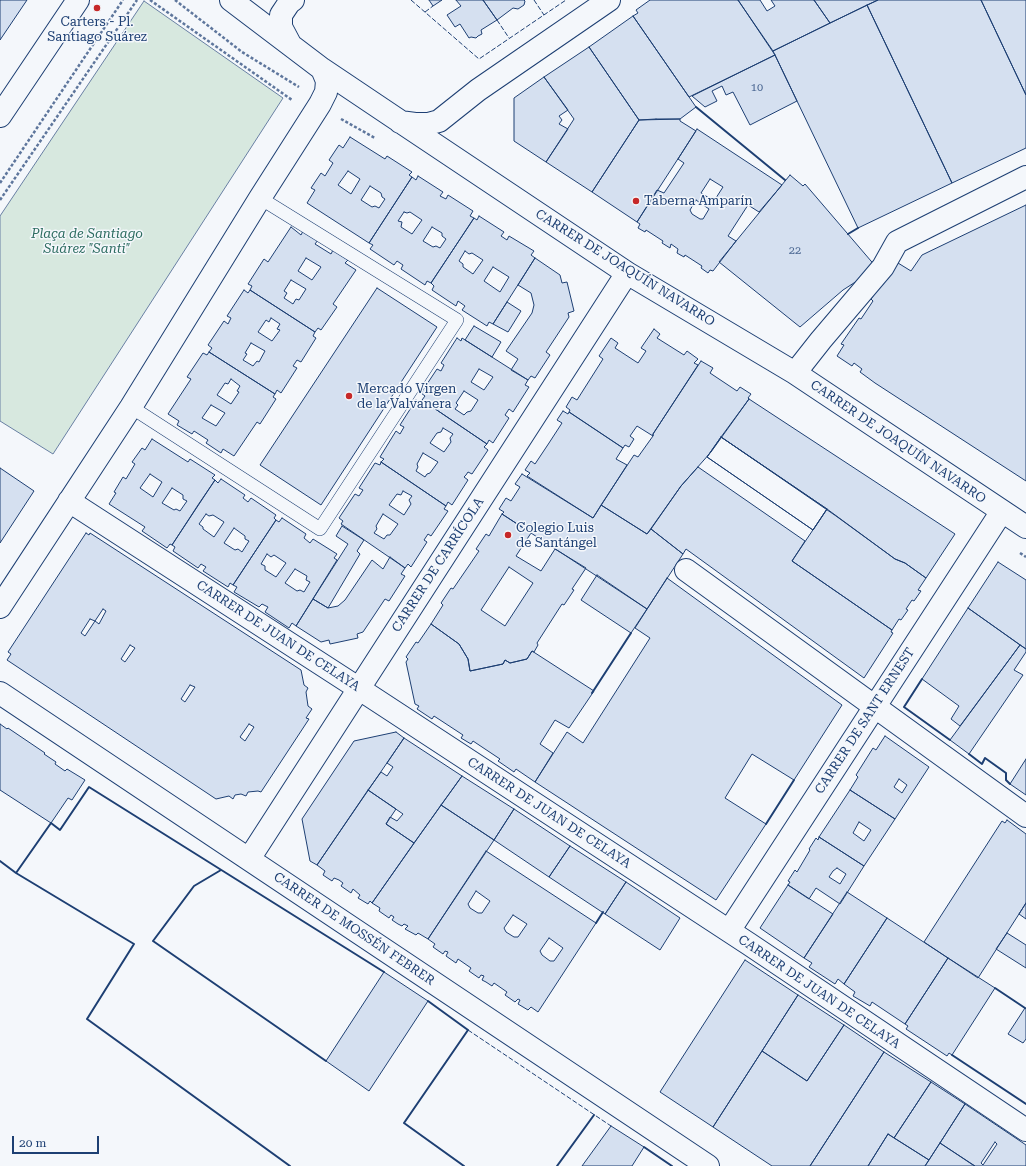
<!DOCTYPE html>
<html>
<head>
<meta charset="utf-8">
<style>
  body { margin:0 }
  #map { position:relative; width:1026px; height:1166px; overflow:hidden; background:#f4f7fb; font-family:"Roboto Serif",serif }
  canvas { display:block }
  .scale { position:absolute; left:12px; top:1136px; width:87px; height:18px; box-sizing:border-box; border:2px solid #1d3f73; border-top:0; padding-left:5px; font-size:12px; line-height:14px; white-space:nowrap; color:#1d3f73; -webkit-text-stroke:3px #f4f7fb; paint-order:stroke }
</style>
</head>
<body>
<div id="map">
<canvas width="1026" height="1166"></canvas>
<div class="scale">20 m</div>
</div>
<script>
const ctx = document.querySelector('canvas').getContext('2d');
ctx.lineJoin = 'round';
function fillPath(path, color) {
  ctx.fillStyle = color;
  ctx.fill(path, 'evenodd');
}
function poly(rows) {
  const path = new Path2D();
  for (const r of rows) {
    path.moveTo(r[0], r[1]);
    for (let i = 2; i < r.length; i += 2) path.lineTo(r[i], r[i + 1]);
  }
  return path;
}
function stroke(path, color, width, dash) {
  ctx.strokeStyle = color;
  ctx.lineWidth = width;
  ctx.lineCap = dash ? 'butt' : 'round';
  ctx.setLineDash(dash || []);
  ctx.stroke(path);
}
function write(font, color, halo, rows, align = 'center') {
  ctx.font = font + ' "Roboto Serif",serif';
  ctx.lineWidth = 3;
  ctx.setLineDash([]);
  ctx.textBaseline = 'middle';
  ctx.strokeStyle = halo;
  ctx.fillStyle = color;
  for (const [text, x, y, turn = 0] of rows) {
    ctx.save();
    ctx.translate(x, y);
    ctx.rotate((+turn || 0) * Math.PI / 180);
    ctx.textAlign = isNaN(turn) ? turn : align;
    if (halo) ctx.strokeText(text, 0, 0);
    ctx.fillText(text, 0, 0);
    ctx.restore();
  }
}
const green = poly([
  [144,1,283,98,53,454,0,421,0,216,144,1]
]);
const building = poly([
  [0,0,27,0,0,40,0,0],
  [429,0,442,0,433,6,429,0],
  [456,0,483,0,497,20,481,30,482,34,478,36,476,38,471,37,469,38,460,24,455,27,447,15,461,6,456,0],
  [483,0,524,0,525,1,524,5,518,9,513,8,497,20,483,0],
  [650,0,738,0,775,55,689,97,633,16,638,13,636,10,650,0],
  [738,0,760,0,767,11,775,6,771,0,814,0,830,23,773,51,738,0],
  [814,0,878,0,830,23,814,0],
  [878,0,981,0,1026,95,1026,148,952,183,867,5,878,0],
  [981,0,1026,0,1026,95,981,0],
  [867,5,952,183,858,228,773,51,867,5],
  [633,16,696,107,680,119,639,120,589,47,633,16],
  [589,47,639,120,592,192,546,162,574,119,544,77,589,47],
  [775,55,797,101,750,125,733,92,726,95,722,86,712,91,717,101,705,107,692,96,775,55],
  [544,77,568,110,559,116,562,120,559,124,568,129,546,162,514,141,514,98,544,77],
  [656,119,680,119,680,121,696,131,637,222,592,192,639,120,656,119],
  [697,129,782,185,759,212,748,205,728,236,736,241,713,271,710,270,708,273,701,268,702,266,685,255,684,257,677,253,678,249,671,244,670,248,662,243,663,241,646,230,645,232,638,228,640,224,637,222,657,190,664,193,684,163,678,159,697,129],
  [710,179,723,187,714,201,701,193,710,179],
  [696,200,709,209,703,219,700,219,692,214,690,210,696,200],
  [350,137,385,159,387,156,412,172,409,175,412,177,369,243,307,203,315,190,311,188,321,173,325,176,333,163,329,160,339,145,343,148,350,137],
  [348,171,360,179,351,194,338,185,348,171],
  [370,186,381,193,382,197,385,199,379,208,375,206,372,207,361,200,370,186],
  [790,175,803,186,805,184,877,268,843,290,800,327,719,262,790,175],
  [418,176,443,192,440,196,446,199,448,195,473,211,470,216,474,218,431,283,427,281,425,285,401,269,403,265,397,261,394,265,370,249,373,245,369,243,412,177,416,180,418,176],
  [404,212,407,213,410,212,422,220,412,234,401,227,402,222,398,221,404,212],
  [432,227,442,233,442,236,446,239,440,248,436,246,433,247,423,241,432,227],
  [1026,205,1026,481,875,383,860,372,862,369,854,363,852,366,837,356,844,345,841,344,859,318,861,319,873,301,871,299,889,272,898,263,911,271,922,255,1026,205],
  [479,216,504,232,501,236,507,240,509,236,534,251,531,255,535,258,493,324,489,322,487,326,462,310,465,306,458,301,456,306,432,290,434,286,431,283,474,218,477,220,479,216],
  [465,251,469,254,472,253,483,260,473,274,463,267,463,264,459,261,465,251],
  [493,267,509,277,500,292,484,281,493,267],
  [291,227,301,235,303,231,318,240,315,244,331,254,333,250,348,260,345,263,356,270,333,304,337,307,321,330,318,328,315,332,250,290,252,286,248,284,264,259,268,262,291,227],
  [306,258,321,267,312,280,298,271,306,258],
  [291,280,306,289,299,300,296,299,293,304,284,298,287,293,284,291,291,280],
  [535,258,560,275,562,283,567,282,574,311,568,313,569,317,546,352,550,355,535,378,531,376,528,380,511,370,518,359,506,351,532,313,534,305,531,293,518,285,535,258],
  [377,288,437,327,321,505,260,465,377,288],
  [244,290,248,293,250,290,315,332,313,336,316,338,301,362,297,360,293,366,297,368,281,393,277,390,275,394,209,352,212,348,208,345,224,321,228,324,231,318,227,316,244,290],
  [271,318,280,324,277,329,280,330,272,341,258,332,266,320,269,322,271,318],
  [251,343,265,351,259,362,257,361,253,366,243,360,247,354,245,353,251,343],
  [507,302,521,311,508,332,493,324,507,302],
  [474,326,501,342,492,357,465,340,474,326],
  [654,329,660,334,657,338,684,355,687,351,698,359,694,363,698,365,653,434,653,436,637,426,630,436,634,439,629,447,625,445,623,448,569,412,570,410,566,407,572,397,577,400,603,359,599,356,611,338,618,343,615,348,638,363,646,351,641,348,654,329],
  [457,338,461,341,462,338,528,380,525,385,529,387,513,412,509,409,505,415,509,418,493,443,489,440,487,444,422,400,425,396,421,393,437,369,441,371,444,365,441,363,457,338],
  [479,369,493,377,484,390,471,382,479,369],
  [464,391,478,400,471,411,467,412,464,415,455,409,458,405,456,403,464,391],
  [209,352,275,394,273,397,276,399,260,424,257,422,234,456,223,449,221,453,206,443,208,440,194,431,192,434,177,425,179,421,168,414,191,379,187,377,203,353,207,355,209,352],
  [231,379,240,386,237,391,239,392,231,404,217,395,225,383,228,384,231,379],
  [211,405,225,413,216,426,202,418,211,405],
  [701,361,713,368,710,373,737,391,740,387,751,394,748,398,749,399,711,452,681,486,647,534,601,505,634,455,638,457,653,436,653,434,701,361],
  [749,399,955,534,926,578,905,563,895,559,836,516,721,437,749,399],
  [416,400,420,403,422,400,487,444,484,447,488,450,472,474,468,472,466,475,464,477,468,480,452,505,448,502,446,506,381,462,384,459,380,457,396,431,400,434,404,427,400,425,416,400],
  [443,428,453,434,450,438,451,442,444,452,430,443,437,433,441,432,443,428],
  [423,453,438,462,430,473,427,474,425,477,416,471,418,467,417,464,423,453],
  [563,411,568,414,569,412,623,448,616,459,627,465,593,518,527,476,530,473,525,470,531,461,535,464,549,443,562,423,557,420,563,411],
  [721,437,827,509,813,530,707,457,721,437],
  [721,437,827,509,813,530,707,457,721,437],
  [152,439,188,462,190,459,215,475,212,478,215,480,198,505,172,545,170,544,167,548,142,531,145,527,109,504,116,493,114,492,123,477,126,479,135,464,132,462,142,448,145,450,152,439],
  [150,474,162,482,153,497,140,488,150,474],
  [172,488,183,495,183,499,187,501,180,511,176,509,174,510,162,503,172,488],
  [381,462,446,506,444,509,448,511,431,536,428,534,424,540,427,542,411,567,408,564,405,568,341,524,343,521,339,518,355,494,359,496,363,490,359,488,375,463,380,465,381,462],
  [403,491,412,496,409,500,411,504,404,515,389,505,397,494,401,495,403,491],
  [383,514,398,524,390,535,387,535,384,539,374,533,377,529,376,526,383,514],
  [698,467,805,541,792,561,892,630,891,632,893,633,864,678,686,549,683,554,651,529,681,486,698,467],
  [0,468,34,491,0,543,0,468],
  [522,474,593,518,601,505,647,534,651,529,683,554,647,609,502,514,504,512,499,509,506,498,511,501,520,487,515,484,522,474],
  [221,479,245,495,243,498,248,502,251,498,276,515,274,518,276,520,233,585,230,583,228,587,203,571,206,567,201,564,198,568,173,551,175,547,172,545,215,480,218,483,221,479],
  [206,514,209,516,213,515,224,522,214,537,203,529,203,527,199,524,206,514],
  [234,528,245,536,245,539,249,541,242,552,238,549,235,550,224,543,234,528],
  [827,509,895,559,905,563,926,578,918,590,921,591,914,601,912,600,906,609,908,610,901,620,899,619,892,630,792,561,827,509],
  [502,514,531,533,516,556,541,571,555,549,586,568,572,589,574,590,564,605,562,604,537,643,538,645,534,652,532,651,527,659,510,663,505,660,503,664,470,671,468,659,459,644,431,624,443,605,441,603,451,588,453,589,479,551,476,549,486,534,489,536,502,514],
  [509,567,533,583,505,626,481,610,509,567],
  [282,518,306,534,304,538,310,543,313,539,337,554,334,558,337,560,296,626,292,623,289,628,265,612,268,607,262,604,259,607,234,592,237,587,233,585,276,520,279,522,282,518],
  [267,554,271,557,274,555,286,563,276,577,265,570,265,566,261,564,267,554],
  [295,569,307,576,306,580,310,582,304,592,300,590,297,591,285,583,295,569],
  [342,526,364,540,357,551,360,554,328,608,313,599,348,544,336,536,342,526],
  [86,533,89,535,90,533,301,670,304,685,308,688,306,692,308,706,312,709,306,718,309,719,261,792,258,791,248,792,246,796,241,794,235,795,233,799,229,796,216,799,7,660,11,654,8,652,86,533],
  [103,609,106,611,99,624,95,621,103,609],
  [90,619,95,621,85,636,81,633,90,619],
  [130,645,135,648,125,662,121,659,130,645],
  [190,685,195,687,185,702,181,699,190,685],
  [249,724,254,727,245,741,240,737,249,724],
  [390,557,405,568,401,574,405,576,389,601,385,599,363,632,357,634,358,638,330,644,329,640,321,642,296,626,313,599,328,608,338,606,345,600,372,560,383,569,390,557],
  [998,562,1026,580,1026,649,968,608,998,562],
  [597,575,647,609,631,633,581,600,597,575],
  [667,578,842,705,794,780,752,754,725,798,766,824,716,900,535,782,567,732,583,743,650,638,635,628,667,578],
  [968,608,1020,645,960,726,951,719,959,706,922,679,968,608],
  [431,624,459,644,468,659,470,671,503,664,505,660,510,663,527,659,532,651,594,691,569,728,555,720,540,744,553,753,535,782,516,769,514,772,498,761,500,759,473,741,471,744,461,738,463,735,434,716,432,719,417,709,419,706,415,704,406,662,408,659,406,657,416,642,418,643,431,624],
  [1020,645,1026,649,1026,652,1014,670,1023,675,969,754,950,740,1020,645],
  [0,724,7,729,8,728,45,753,44,754,56,762,55,764,65,771,67,769,85,780,72,800,68,798,51,823,0,790,0,724],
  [396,732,404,738,317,865,310,861,302,819,354,741,396,732],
  [885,736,929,767,895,819,850,790,858,777,856,775,873,748,876,750,885,736],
  [899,779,907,785,902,793,894,787,899,779],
  [404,738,462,776,414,843,386,824,390,817,397,821,403,814,368,790,381,772,387,776,393,767,387,763,404,738],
  [1026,759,1026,795,1010,784,1026,759],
  [462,776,514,809,494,840,441,805,462,776],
  [368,790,396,809,386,824,414,843,372,903,370,901,368,904,358,898,360,895,353,889,351,893,341,886,343,883,339,880,334,878,332,881,323,875,325,871,317,865,368,790],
  [850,790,895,819,864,866,819,837,850,790],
  [859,822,871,830,864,841,853,833,859,822],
  [441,805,494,840,428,939,418,933,416,935,405,929,408,926,404,924,402,926,398,924,392,920,394,917,391,915,389,918,379,911,380,908,372,903,441,805],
  [514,809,570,846,549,877,494,840,514,809],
  [1007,820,1026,834,1026,903,978,978,924,942,1002,821,1005,823,1007,820],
  [819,837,864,866,840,904,816,888,809,899,788,885,790,882,788,881,795,870,797,872,810,850,809,849,816,838,818,840,819,837],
  [837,868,846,874,840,884,829,877,833,871,837,868],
  [570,846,626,882,605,914,549,877,570,846],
  [486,851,596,923,538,1012,531,1007,528,1010,518,1004,520,1000,518,999,515,1002,505,995,507,992,494,983,492,986,486,982,482,980,484,976,481,975,479,978,469,971,471,968,458,959,456,963,446,956,448,952,445,951,443,954,433,947,435,944,428,939,486,851],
  [476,891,490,901,482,913,478,913,470,908,468,904,476,891],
  [513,915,527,924,518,937,514,937,506,932,504,928,513,915],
  [549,938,563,948,554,961,550,961,542,955,540,951,549,938],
  [626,882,680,918,660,950,605,914,626,882],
  [788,885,833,914,804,958,760,928,788,885],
  [847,892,887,918,844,984,838,979,835,984,809,967,812,963,804,958,847,892],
  [1026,903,1026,919,1019,914,1026,903],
  [887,918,948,958,905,1024,872,1002,870,1006,853,996,855,992,844,984,887,918],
  [1007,933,1026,945,1026,968,996,949,1007,933],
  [948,958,995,988,952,1055,949,1053,947,1056,906,1029,908,1026,905,1024,948,958],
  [745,960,798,995,713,1127,660,1092,745,960],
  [384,972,428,1001,369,1091,326,1061,384,972],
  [798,995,844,1025,807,1081,762,1051,798,995],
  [1025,1008,1026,1009,1026,1039,1023,1043,1008,1034,1025,1008],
  [844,1025,884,1052,810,1166,772,1166,713,1127,762,1051,807,1081,844,1025],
  [884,1052,931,1082,894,1138,888,1134,868,1166,810,1166,884,1052],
  [931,1082,965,1104,929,1160,894,1138,931,1082],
  [965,1104,1026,1145,1026,1166,975,1166,940,1143,965,1104],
  [995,1142,997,1144,983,1165,981,1163,995,1142],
  [611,1126,644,1147,632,1166,582,1166,611,1126],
  [888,1134,929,1160,925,1166,868,1166,888,1134],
  [940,1143,973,1165,975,1166,925,1166,940,1143]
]);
const path = poly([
  [150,0,292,100],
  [175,0,242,52,299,87],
  [341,119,375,138],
  [0,183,123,0],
  [0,200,137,0],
  [1020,553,1026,557]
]);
const lane = poly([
  [131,407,320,529,457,320,260,198]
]);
const street = poly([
  [231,0,322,69,392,116,627,273,795,373,1026,527],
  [290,44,281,27,281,15,289,3,293,0],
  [400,122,415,124,428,124,439,121,478,90,609,0],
  [795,373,821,340,883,267,897,242,1026,177],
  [69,501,358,688,749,944,1026,1130],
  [686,570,1026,816],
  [0,607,131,407,260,198,320,104,326,92,327,81,322,69],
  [0,693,708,1166],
  [249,859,627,273],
  [729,931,1002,511]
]);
const secondary = poly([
  [0,116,78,0]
]);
const fence = poly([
  [411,0,479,59,566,0],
  [534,0,544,15],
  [425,12,433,6],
  [497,20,509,38],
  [468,1030,611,1126]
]);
const wall = poly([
  [696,107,785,180],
  [848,234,858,228],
  [922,679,904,707,950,740],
  [592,693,631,633],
  [969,754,982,764,985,758,1006,773,1006,780,1010,784],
  [766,824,794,780],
  [0,861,16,873,51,823,60,830,89,787,384,972],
  [221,870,194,886,153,941,326,1061],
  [16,873,134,944,87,1019,290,1166],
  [596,923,603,912],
  [995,988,1025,1008],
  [428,1001,468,1030,404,1123,464,1166],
  [952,1055,1026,1104],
  [644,1147,672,1166],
  [557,1166,594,1115]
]);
const markers = [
  [97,8,4,"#c62828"],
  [636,201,4,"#c62828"],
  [349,396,4,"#c62828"],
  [508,535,4,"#c62828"]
];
const numberNames = [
  ["10",757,88],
  ["22",795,251]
];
const poiNames = [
  ["Carters - Pl.",97,22,"center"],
  ["Santiago Suárez",97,37,"center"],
  ["Taberna Amparín",644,201],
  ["Mercado Virgen",357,389],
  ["de la Valvanera",357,404],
  ["Colegio Luis",516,528],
  ["de Santángel",516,543]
];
const parkNames = [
  ["Plaça de Santiago",87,234],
  ["Suárez \"Santi\"",87,249]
];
const streetNames = [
  ["CARRER DE JOAQUÍN NAVARRO",625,268,32],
  ["CARRER DE JOAQUÍN NAVARRO",898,442,34],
  ["CARRER DE CARRÍCOLA",438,565,-57],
  ["CARRER DE JUAN DE CELAYA",278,636,33],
  ["CARRER DE SANT ERNEST",865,721,-57],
  ["CARRER DE JUAN DE CELAYA",549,813,33],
  ["CARRER DE MOSSÉN FEBRER",354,929,34],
  ["CARRER DE JUAN DE CELAYA",819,992,34]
];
fillPath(green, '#d7e8df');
stroke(green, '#687fa3', 1);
fillPath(building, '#d5e0f0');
stroke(building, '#1d3f73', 1);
stroke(lane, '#1d3f73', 14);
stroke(street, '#1d3f73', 24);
stroke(secondary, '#1d3f73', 24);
stroke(path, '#5e769c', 2.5, [3, 2]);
stroke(lane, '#f4f7fb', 13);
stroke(street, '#f4f7fb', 22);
stroke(secondary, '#f4f7fb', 22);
stroke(fence, '#1d3f73', 1, [5, 2]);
stroke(wall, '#1d3f73', 2);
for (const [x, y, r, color] of markers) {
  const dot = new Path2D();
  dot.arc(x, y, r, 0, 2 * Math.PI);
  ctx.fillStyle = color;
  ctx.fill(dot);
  stroke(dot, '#f4f7fb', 1.5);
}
write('11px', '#4b6792', null, numberNames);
write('13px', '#1d3f73', '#f4f7fb', poiNames, 'left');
write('italic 13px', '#2c6c60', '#f4f7fb', parkNames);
write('13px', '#1d3f73', '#f4f7fb', streetNames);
</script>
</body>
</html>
